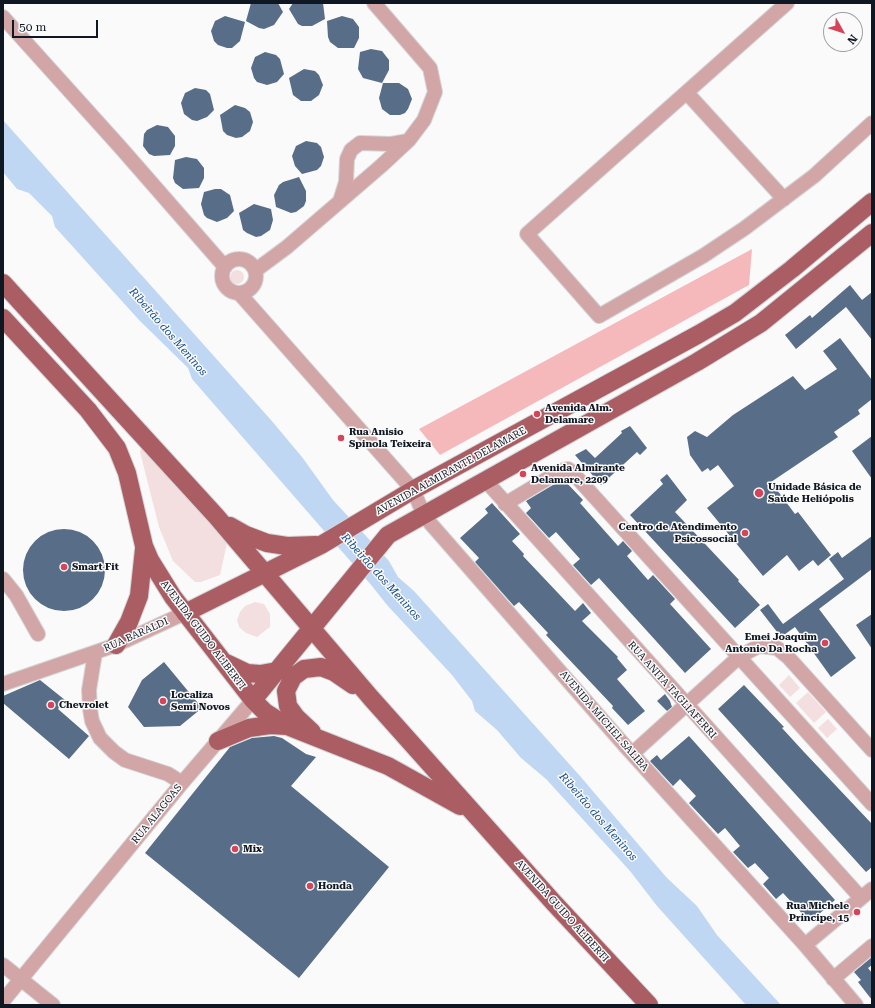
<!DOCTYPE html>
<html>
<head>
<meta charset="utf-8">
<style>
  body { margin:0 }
  #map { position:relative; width:875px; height:1008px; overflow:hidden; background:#fafafa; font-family:"Roboto Serif",serif }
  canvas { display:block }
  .frame { position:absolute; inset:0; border:4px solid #0f1722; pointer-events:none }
  .north { position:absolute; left:823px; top:12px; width:40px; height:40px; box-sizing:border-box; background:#fafafa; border:1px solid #9c9fa4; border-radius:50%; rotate:129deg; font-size:11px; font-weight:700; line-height:16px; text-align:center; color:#0f1722 }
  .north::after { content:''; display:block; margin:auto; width:14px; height:18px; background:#d54458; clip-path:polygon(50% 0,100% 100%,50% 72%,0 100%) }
  .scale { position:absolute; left:12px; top:20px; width:86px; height:18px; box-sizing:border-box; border:2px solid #0f1722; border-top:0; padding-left:5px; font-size:12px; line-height:14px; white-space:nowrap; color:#0f1722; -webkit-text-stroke:3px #fafafa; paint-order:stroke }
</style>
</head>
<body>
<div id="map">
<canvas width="875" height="1008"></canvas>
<div class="frame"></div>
<div class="north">N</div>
<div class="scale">50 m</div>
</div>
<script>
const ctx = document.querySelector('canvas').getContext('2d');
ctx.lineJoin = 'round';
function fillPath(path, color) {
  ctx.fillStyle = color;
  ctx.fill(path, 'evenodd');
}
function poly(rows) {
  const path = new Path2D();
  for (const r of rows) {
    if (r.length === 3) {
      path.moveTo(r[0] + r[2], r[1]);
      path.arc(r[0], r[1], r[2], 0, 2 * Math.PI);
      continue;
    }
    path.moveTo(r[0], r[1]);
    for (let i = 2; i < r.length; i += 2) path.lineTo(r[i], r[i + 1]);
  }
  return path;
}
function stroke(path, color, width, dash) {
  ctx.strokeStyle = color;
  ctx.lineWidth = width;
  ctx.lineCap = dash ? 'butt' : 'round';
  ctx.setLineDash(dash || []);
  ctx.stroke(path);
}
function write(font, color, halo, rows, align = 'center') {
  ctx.font = font + ' "Roboto Serif",serif';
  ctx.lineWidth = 3;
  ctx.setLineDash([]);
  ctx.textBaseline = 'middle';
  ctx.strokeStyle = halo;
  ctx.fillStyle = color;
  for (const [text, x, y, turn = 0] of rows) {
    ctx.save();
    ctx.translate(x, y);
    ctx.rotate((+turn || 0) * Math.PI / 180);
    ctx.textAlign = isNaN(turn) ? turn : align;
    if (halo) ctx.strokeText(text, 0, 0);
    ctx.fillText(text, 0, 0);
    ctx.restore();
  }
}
const green = poly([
  [237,277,7],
  [142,446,227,543,220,575,201,582,195,582,173,561,159,527,140,452],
  [255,602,264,604,270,614,270,627,257,637,246,633,239,627,237,620,240,612,245,606],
  [789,675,800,688,790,697,779,685],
  [808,692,826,712,814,723,796,703],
  [828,719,837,729,827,738,818,728]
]);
const forest = poly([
  [752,249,749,285,440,455,419,429]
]);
const water = poly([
  [3,120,271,420,302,457,333,500,389,561,398,577,414,591,580,776,667,878,697,906,717,935,781,1005,746,1005,657,906,630,871,546,779,521,758,497,730,475,711,472,701,452,675,387,605,372,586,192,379,188,368,139,320,55,227,52,216,29,193,17,189,3,172]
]);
const building = poly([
  [251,3,278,3,283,12,274,25,264,29,259,28,246,21],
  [293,3,323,3,325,19,312,26,302,26,298,24,289,9],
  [225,16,245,22,240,41,232,48,227,48,218,45,214,41,211,31,215,21],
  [342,16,353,19,359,27,359,38,354,48,338,48,330,42,328,37,327,21],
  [371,49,382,51,389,60,389,70,382,83,363,78,358,69,360,52],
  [265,52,276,55,280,59,284,74,277,82,267,85,257,82,254,78,251,68,255,57],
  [304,69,315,71,319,75,323,85,319,95,311,101,301,101,293,95,289,78],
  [383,83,399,83,408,89,412,99,408,109,405,113,400,115,390,115,382,109,379,98],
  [195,88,206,90,210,94,214,110,207,117,197,121,192,120,184,114,181,103,185,93],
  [235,105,245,108,250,112,253,122,250,131,242,137,236,138,227,135,223,131,220,115],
  [157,125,168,127,175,136,175,146,170,155,154,156,149,154,143,146,144,134,147,130],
  [306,141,317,143,321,147,324,157,321,166,317,170,302,174,295,166,292,156,296,146],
  [186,157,197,159,204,168,204,178,199,188,183,189,175,183,173,178,175,160],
  [299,177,306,191,306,201,304,206,296,212,291,213,276,207,274,195,279,185,283,182],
  [215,189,221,189,230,195,234,211,227,218,217,222,207,218,204,215,201,204,204,192],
  [254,204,271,209,273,220,270,230,261,236,256,237,247,233,243,230,239,213],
  [850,285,862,300,872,292,872,340,846,307,796,349,785,335,810,315,812,318],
  [840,338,872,380,872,399,858,410,860,414,834,432,838,437,771,482,795,514,798,512,831,555,818,566,813,560,799,571,787,555,763,576,707,508,734,486,718,465,710,471,708,468,702,472,690,455,687,437,695,431,707,437,733,415,793,376,805,390,837,369,823,351],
  [630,426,647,448,640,455,637,452,601,485,575,455,586,449,595,458,622,433,621,431],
  [872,436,872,479,852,451],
  [667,474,687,500,675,512,739,580,738,581,760,605,735,628,630,515,663,484,660,480],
  [563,479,583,500,580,503,618,546,623,541,632,551,627,556,648,580,653,575,675,599,670,604,711,649,685,673,599,578,591,585,573,565,580,559,556,532,549,538,526,513,531,508,526,501],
  [492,503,520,534,512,541,524,554,523,556,575,611,583,603,591,613,582,621,618,657,617,658,627,670,617,679,645,711,628,725,612,708,613,706,546,635,548,633,519,602,514,606,475,562,479,558,460,538,488,513,485,509],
  [64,570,41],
  [872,536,872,569,819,609,856,658,831,677,795,627,781,637,760,610,768,604,783,624,844,579,829,559,838,552,842,558],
  [872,614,872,649,856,625],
  [164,662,202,708,180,726,144,727,128,707,142,680],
  [40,680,65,700,58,709,89,736,69,759,3,703,3,696],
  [744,685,784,727,782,728,804,752,872,824,872,867,866,872,718,709],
  [665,694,670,701,672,707,667,711,657,701],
  [274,736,282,738,306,754,316,757,291,786,389,867,299,978,145,853,230,747,252,738],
  [689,736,835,900,810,922,783,893,776,899,763,884,769,878,755,863,748,868,733,852,740,846,725,828,718,834,689,803,696,796,680,779,673,786,650,761,657,755,661,760],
  [872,957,872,965,868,968,872,973,872,1000,858,982,861,980,854,972]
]);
const minor = poly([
  [787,3,527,234,599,316,703,256,745,228,814,176,872,123],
  [3,17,121,148,225,267],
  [687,93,784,199],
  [340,201,346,182,347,159,351,150,360,143,391,144,408,141],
  [239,276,17],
  [256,270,287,247,381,166,409,140,424,120,435,92,430,68,374,3],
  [239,293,413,490,424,515,431,524,626,747,805,945,856,1005],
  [485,480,861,898],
  [505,504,560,471,568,469,572,472,872,804],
  [3,579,16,595,38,634],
  [95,653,89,690,90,709,92,721,100,738,114,752,125,760,168,774,182,783],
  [3,684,116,645,185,613],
  [633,753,740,656,759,646,777,648,788,657,872,750],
  [805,945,872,889],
  [3,965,53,1005],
  [833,979,872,946],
  [3,1001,182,783,253,700]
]);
const major = poly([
  [3,283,216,516,371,698,554,903,649,1005],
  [3,318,88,410,117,448,127,473,144,546,150,560,173,597,253,700,265,712,287,726,388,766,460,806],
  [230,526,246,535,267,543,287,546,316,545],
  [185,613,321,545,413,490,699,334,735,313,792,269,872,202],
  [116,645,129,622,139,596,144,549],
  [226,663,247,673,260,674,277,671],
  [253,700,388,535,697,362,761,323,872,233],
  [312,732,296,717,288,706,286,691,293,677,304,669,321,667,334,672,353,685],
  [218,741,249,728,270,725,287,726]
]);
const markers = [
  [537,414,4,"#d54458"],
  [341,438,4,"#d54458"],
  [523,474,4,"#d54458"],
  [759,493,5,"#d54458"],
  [745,533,4,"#d54458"],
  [64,567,4,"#d54458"],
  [825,643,4,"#d54458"],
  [163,701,4,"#d54458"],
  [51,705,4,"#d54458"],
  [235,849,4,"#d54458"],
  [310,886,4,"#d54458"],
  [857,912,4,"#d54458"]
];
const poiNames = [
  ["Avenida Alm.",545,408],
  ["Delamare",545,420],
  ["Rua Anisio",349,432],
  ["Spinola Teixeira",349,444],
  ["Avenida Almirante",531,468],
  ["Delamare, 2209",531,480],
  ["Unidade Básica de",768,487],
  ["Saúde Heliópolis",768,499],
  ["Centro de Atendimento",737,527,"right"],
  ["Psicossocial",737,539,"right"],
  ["Smart Fit",72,567],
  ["Emei Joaquim",817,637,"right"],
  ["Antonio Da Rocha",817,649,"right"],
  ["Localiza",171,695],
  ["Semi Novos",171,707],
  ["Chevrolet",59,705],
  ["Mix",243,849],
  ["Honda",318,886],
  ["Rua Michele",849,906,"right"],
  ["Príncipe, 15",849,918,"right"]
];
const streetNames = [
  ["AVENIDA ALMIRANTE DELAMARE",451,471,-29],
  ["RUA BARALDI",136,635,-24],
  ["AVENIDA GUIDO ALIBERTI",203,635,53],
  ["RUA ANITA TAGLIAFERRI",672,690,48],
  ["AVENIDA MICHEL SALIBA",604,721,49],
  ["RUA ALAGOAS",157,814,-51],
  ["AVENIDA GUIDO ALIBERTI",562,911,48]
];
const waterNames = [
  ["Ribeirão dos Meninos",168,332,49],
  ["Ribeirão dos Meninos",381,577,48],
  ["Ribeirão dos Meninos",598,817,49]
];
fillPath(green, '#f4dfe0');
fillPath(forest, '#f6b9bb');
fillPath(water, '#c0d7f4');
fillPath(building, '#586d88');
stroke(minor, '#d4d6d7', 16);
stroke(major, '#d4d6d7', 20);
stroke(minor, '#d2a6a7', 14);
stroke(major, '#aa5d63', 18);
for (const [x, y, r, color] of markers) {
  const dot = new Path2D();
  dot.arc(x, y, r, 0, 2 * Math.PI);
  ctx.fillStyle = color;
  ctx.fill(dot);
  stroke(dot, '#fafafa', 1.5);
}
write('bold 10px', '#0f1722', '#fafafa', poiNames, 'left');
write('10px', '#0f1722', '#fafafa', streetNames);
write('italic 11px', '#124a88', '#fafafa', waterNames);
</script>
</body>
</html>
